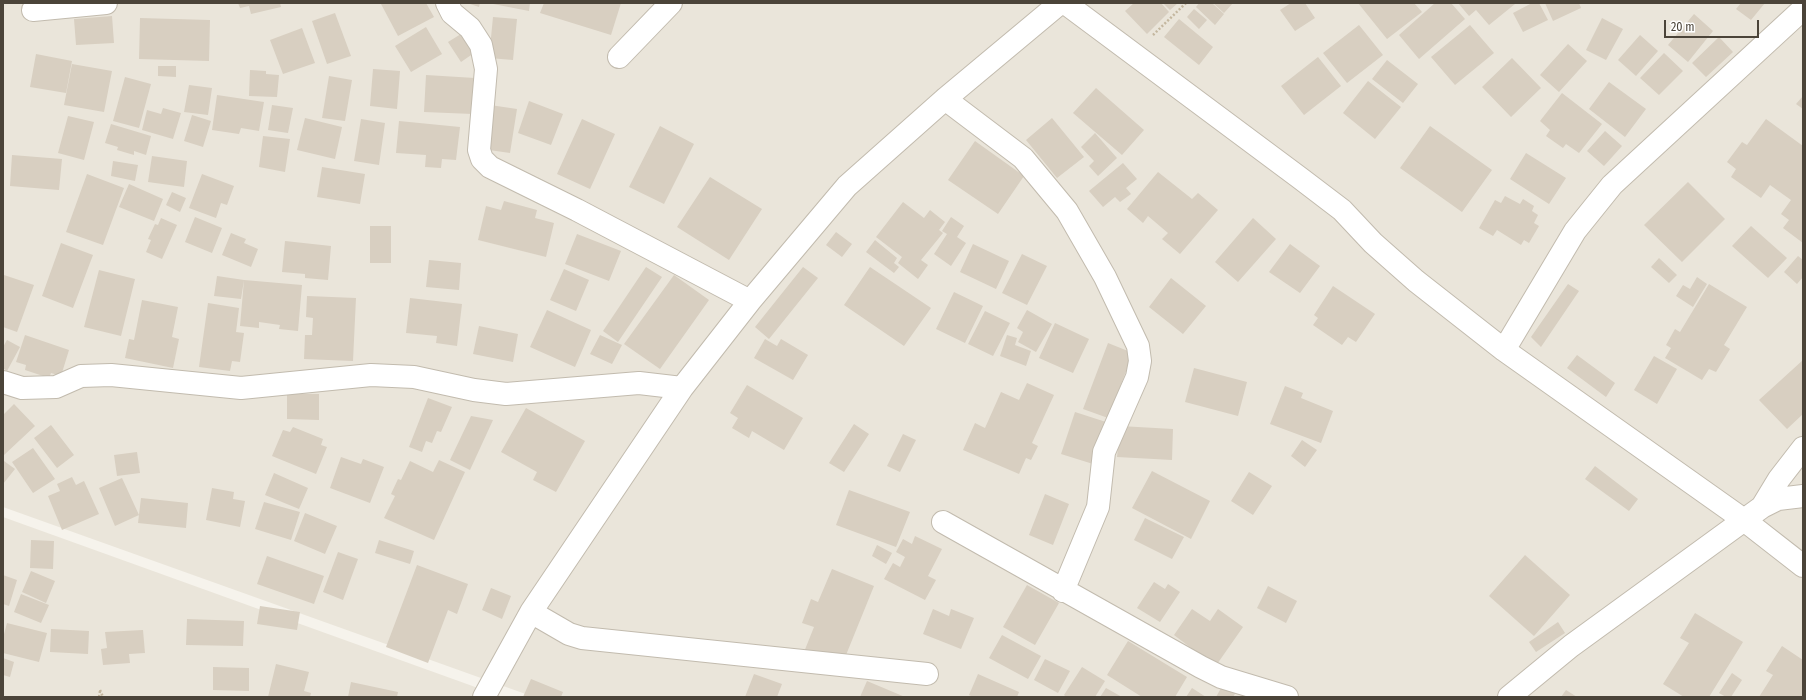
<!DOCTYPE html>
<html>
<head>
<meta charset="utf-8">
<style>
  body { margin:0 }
  #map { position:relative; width:1806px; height:700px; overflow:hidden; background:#f6f3ec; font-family:"Fira Sans Condensed",sans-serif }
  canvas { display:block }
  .frame { position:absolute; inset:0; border:4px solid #4b4439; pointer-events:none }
  .scale { position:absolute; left:1664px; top:20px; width:95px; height:18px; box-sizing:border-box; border:2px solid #4b4439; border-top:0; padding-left:5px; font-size:12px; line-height:14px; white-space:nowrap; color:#4b4439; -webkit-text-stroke:3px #fff; paint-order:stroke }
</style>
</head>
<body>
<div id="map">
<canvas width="1806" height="700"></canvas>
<div class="frame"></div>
<div class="scale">20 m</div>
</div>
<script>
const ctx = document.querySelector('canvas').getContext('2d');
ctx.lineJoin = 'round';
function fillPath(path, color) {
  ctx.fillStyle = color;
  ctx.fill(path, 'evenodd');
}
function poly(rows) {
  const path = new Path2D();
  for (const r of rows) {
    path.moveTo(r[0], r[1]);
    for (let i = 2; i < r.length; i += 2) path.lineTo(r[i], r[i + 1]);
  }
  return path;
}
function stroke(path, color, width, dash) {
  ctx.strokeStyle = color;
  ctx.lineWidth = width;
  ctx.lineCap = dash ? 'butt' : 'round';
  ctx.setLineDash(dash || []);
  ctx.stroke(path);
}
const residential = poly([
  [3,3,1803,3,1803,697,534,697,3,507],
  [3,517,503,697,3,697]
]);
const building = poly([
  [238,3,280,3,281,7,251,14,249,6,240,8],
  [382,3,426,3,434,17,398,36,381,4],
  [467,3,480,3,479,7],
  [488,3,530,3,529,11],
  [544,3,621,3,611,35,540,13],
  [1134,3,1161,3,1169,12,1147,34,1125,11],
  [1163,3,1178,3,1170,10],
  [1199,3,1212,3,1224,14,1215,25,1196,7],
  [1213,3,1233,3,1224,13],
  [1291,3,1305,3,1315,18,1295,31,1280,10],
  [1358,3,1414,3,1422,12,1387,39],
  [1435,3,1451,3,1465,19,1419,59,1399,35],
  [1458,3,1514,3,1515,4,1489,25,1476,10,1469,16],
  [1532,3,1539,3,1548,20,1523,32,1513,13],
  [1545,3,1579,3,1581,8,1553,21],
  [1741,3,1765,3,1751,20,1736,9],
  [1194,9,1207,20,1199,29,1187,17],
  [335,13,351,56,327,64,312,21],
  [1694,14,1713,31,1688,62,1668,45],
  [112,16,114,43,76,45,74,19],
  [493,17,517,19,513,60,489,58],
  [140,18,210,20,209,61,139,59],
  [1602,18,1623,29,1606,60,1586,50],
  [1179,19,1213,47,1199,65,1164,37],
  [1359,25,1383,55,1347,83,1323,53],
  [1470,25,1494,53,1455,85,1431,57],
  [426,27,442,54,411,72,395,46],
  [302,28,315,63,283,74,270,40],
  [461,34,474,53,461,62,448,42],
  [1640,35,1658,51,1636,76,1618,60],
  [1719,37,1733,52,1706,77,1692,63],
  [1568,44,1587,61,1559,92,1540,75],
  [1664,53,1683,71,1659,95,1640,78],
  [36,54,72,61,66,93,30,87],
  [1318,57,1341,86,1304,115,1281,86],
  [1512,58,1541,88,1511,117,1482,87],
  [1387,60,1418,84,1403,103,1372,79],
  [72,64,112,71,104,112,64,105],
  [158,66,176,66,176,77,158,76],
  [373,69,400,71,397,109,370,106],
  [250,70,266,71,266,74,279,75,277,97,249,96],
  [426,75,475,78,473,114,424,112],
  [329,76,352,80,345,121,322,118],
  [125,77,151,84,139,128,113,121],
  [1368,81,1401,107,1375,139,1343,113],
  [1609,82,1646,109,1625,137,1589,109],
  [189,85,212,88,208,115,184,112],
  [1096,88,1144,130,1122,155,1073,113],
  [1562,93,1602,124,1579,153,1566,144,1563,148,1546,136,1550,130,1540,121],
  [217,95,264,102,259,131,241,128,239,134,212,130],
  [1803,96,1803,109,1796,104],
  [529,101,563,114,551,145,518,133],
  [272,105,293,108,288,133,268,130],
  [490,105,517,109,510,153,482,149],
  [163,108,181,113,173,139,142,130,147,110,161,114],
  [192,115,211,121,203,147,184,141],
  [68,116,94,122,84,160,58,153],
  [305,118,342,127,335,159,297,150],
  [1052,118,1084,157,1057,178,1026,140],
  [361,119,385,123,379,165,354,161],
  [582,119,615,134,590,189,557,174],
  [1766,119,1803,146,1803,243,1783,228,1789,220,1781,214,1791,200,1770,185,1761,198,1731,177,1736,169,1727,162,1742,142,1747,145],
  [399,121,460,127,456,160,442,159,441,168,425,167,426,155,396,153],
  [111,124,151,136,146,155,134,151,134,155,117,150,118,147,105,143],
  [660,126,694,144,664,204,629,187],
  [1430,126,1492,170,1462,212,1400,168],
  [1605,131,1622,146,1604,166,1587,151],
  [1095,133,1117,158,1098,176,1089,166,1094,161,1081,147],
  [263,136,290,139,285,172,259,167],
  [975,141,1024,176,998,214,948,180],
  [1526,153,1566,178,1549,204,1510,179],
  [12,155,62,159,59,190,10,186],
  [152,156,187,161,184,187,148,182],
  [113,161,138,165,135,181,111,176],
  [1123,163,1137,179,1126,188,1131,194,1120,202,1115,197,1103,207,1089,191],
  [322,167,365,174,360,204,317,197],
  [1158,172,1192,199,1198,193,1218,210,1180,254,1162,239,1168,233,1148,216,1143,223,1127,209],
  [87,174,124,188,103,245,66,232],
  [202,174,234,186,227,205,221,203,216,218,189,208],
  [710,177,762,209,729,260,677,227],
  [1688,182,1725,219,1682,262,1644,225],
  [129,184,163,199,154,221,119,207],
  [172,192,186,198,180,212,166,205],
  [1505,196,1520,204,1523,199,1534,206,1532,211,1538,215,1534,223,1539,226,1529,243,1524,240,1521,245,1497,230,1493,236,1479,228,1495,200,1501,203],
  [504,201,537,210,535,218,554,223,546,257,478,240,486,206,501,210],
  [903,202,924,218,930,210,945,222,939,230,943,233,921,260,928,265,918,279,898,263,902,257,876,237],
  [195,217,222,228,212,253,185,242],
  [951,217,964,226,957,237,966,243,951,266,934,254,947,234,942,231],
  [161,218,177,225,162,259,146,252,151,240,148,239,155,224,158,225],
  [1253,218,1276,239,1238,282,1215,262],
  [370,226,391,226,391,263,370,263],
  [1751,226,1787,258,1768,278,1732,246],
  [836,232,852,244,842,257,826,245],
  [231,233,246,239,244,243,258,249,251,267,222,255],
  [577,234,621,251,609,281,565,264],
  [875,240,897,258,894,263,899,267,894,273,866,252],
  [285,241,331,246,328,280,305,278,305,274,282,272],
  [61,243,93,255,73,308,42,296],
  [973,244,1009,261,996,289,960,272],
  [1290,244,1320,266,1300,293,1269,272],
  [1022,254,1047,266,1027,305,1002,293],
  [1798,256,1803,260,1803,277,1797,284,1784,272],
  [1659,258,1677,275,1669,283,1651,267],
  [429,260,461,263,459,290,426,287],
  [646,267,662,277,618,342,603,331],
  [803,267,818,278,769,339,755,327],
  [870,267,931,308,904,346,844,305],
  [564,269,589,280,576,311,550,300],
  [99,270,135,279,121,336,84,327],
  [4,275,34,285,17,332,3,327],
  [674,275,709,300,660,369,624,344],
  [217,276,244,280,241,299,214,296],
  [1697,277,1707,284,1693,307,1676,296,1683,285,1690,289],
  [1171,278,1206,306,1183,334,1149,307],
  [244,280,302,285,298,331,279,329,280,325,259,322,259,328,240,326],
  [1568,284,1579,291,1541,347,1531,337],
  [1709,284,1747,307,1724,345,1730,349,1716,372,1709,369,1702,380,1665,358,1671,348,1666,345,1675,329,1680,332],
  [1333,286,1375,314,1356,342,1348,337,1342,345,1313,325,1318,318,1314,315],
  [954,292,983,306,965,343,936,329],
  [307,296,356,298,353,361,304,359,305,335,312,335,313,318,306,317],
  [410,298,462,304,457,346,436,343,437,336,406,333],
  [142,300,178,307,172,337,179,339,173,368,125,358,129,339,134,340],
  [208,303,239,308,236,332,244,333,240,362,232,361,230,371,199,367],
  [547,310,591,330,575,367,530,347],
  [1027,310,1052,324,1036,352,1018,342,1023,332,1017,328],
  [985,311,1010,323,993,356,968,344],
  [1055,323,1089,339,1073,373,1039,358],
  [479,326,518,334,513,362,473,354],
  [25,335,69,350,61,376,51,373,49,378,25,370,26,365,16,362],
  [600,335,622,345,612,364,590,354],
  [1007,335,1017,338,1015,345,1031,351,1026,366,1000,356],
  [765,339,777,346,781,339,808,355,793,380,754,358],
  [7,340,20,347,7,371,3,368,3,347],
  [1108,343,1133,353,1108,418,1083,409],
  [1577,355,1615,383,1606,397,1567,368],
  [1654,356,1677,369,1657,404,1634,390],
  [1803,360,1803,414,1787,429,1759,400],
  [1194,368,1247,382,1238,416,1185,402],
  [1027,383,1054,395,1032,443,1038,446,1031,460,1026,458,1019,474,963,450,975,423,985,428,1001,392,1019,400],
  [747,385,803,418,784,450,752,431,749,438,732,428,738,418,730,413],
  [1285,386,1303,393,1301,398,1333,411,1321,443,1270,424],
  [287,394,319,394,319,420,287,419],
  [428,398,452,407,441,432,437,431,432,443,426,441,422,452,409,447],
  [14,404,35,426,4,455,3,415],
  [526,408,585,441,556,492,533,480,537,472,501,452],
  [1075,412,1106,422,1093,464,1061,454],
  [471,416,493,420,470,470,450,460],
  [854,424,869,434,844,472,829,463],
  [51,425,74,455,57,468,34,438],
  [1120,426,1173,429,1172,460,1117,457],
  [293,427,323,439,321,445,327,447,316,474,272,456,283,430,290,432],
  [903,434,916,440,900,472,887,466],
  [1302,440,1317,450,1305,467,1291,456],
  [33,448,55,479,33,493,12,462],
  [137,452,140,473,117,476,114,455],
  [341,457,361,464,363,459,384,467,370,503,330,488],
  [439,460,465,472,434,540,384,518,395,496,391,494,398,479,401,480,410,461,433,472],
  [4,461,15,469,3,484,3,462],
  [1595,466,1638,499,1629,511,1585,479],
  [1152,471,1210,501,1191,539,1132,508],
  [1249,472,1272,486,1253,515,1231,501],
  [274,473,308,488,299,509,265,495],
  [72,477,76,485,84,481,99,514,62,530,48,496,60,491,57,484],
  [122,478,139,515,115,526,99,488],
  [212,488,234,492,233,499,245,501,240,527,206,520],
  [849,490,910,512,896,547,836,525],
  [1045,494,1069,504,1053,545,1029,535],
  [141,498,188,503,186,528,138,523],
  [264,502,300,512,291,540,255,529],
  [305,513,337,526,325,554,294,541],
  [1145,518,1184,537,1172,559,1134,540],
  [915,536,942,549,928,576,936,580,925,600,884,579,893,563,900,567,905,557,896,552,903,539,912,544],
  [31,540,54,541,53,569,30,568],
  [379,540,414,551,410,564,375,553],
  [877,545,892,553,886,564,872,556],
  [338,552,358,559,343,600,323,592],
  [1525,555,1570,595,1534,636,1489,596],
  [267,556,324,576,314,604,257,584],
  [417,565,468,584,457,614,448,610,428,663,386,647],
  [832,569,874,586,846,655,804,652,814,627,802,623,811,599,818,602],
  [31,571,55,581,46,603,22,592],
  [3,575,17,580,9,606,3,604],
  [1154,582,1165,589,1168,584,1180,592,1160,622,1137,608],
  [1027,585,1059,603,1035,645,1003,627],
  [1268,586,1297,601,1286,623,1257,608],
  [491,588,511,596,502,619,482,610],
  [21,594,49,605,41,623,14,612],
  [260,606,300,612,297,630,257,624],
  [933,609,949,616,951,609,974,618,961,649,923,634],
  [1192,609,1210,621,1218,609,1243,627,1215,667,1190,649,1191,648,1174,635],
  [1695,613,1743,642,1709,697,1684,697,1663,684,1689,643,1680,638],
  [187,619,244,621,243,646,186,645],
  [1558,622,1565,633,1536,652,1529,642],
  [7,623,47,633,39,662,3,653,3,638],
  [51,629,89,631,88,654,50,652],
  [143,630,145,653,129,654,130,663,103,665,101,649,107,648,105,632],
  [1002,635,1041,656,1028,679,989,658],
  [1128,641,1187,677,1175,697,1142,697,1107,675],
  [1782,646,1803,660,1803,697,1759,697,1773,675,1766,671],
  [3,658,14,662,10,677,3,675],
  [1045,659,1070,671,1058,693,1034,680],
  [276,664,309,672,304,691,311,693,310,697,268,697],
  [213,667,249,668,249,691,213,690],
  [1082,667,1105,681,1095,697,1066,697,1064,695],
  [1732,673,1742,680,1731,697,1726,697,1719,693],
  [754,674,782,684,777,697,745,697],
  [978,674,1019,692,1017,697,973,697,969,695],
  [531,679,563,692,561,697,523,697],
  [867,681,905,697,860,697],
  [1225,681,1238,689,1233,697,1216,697],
  [351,682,398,692,397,697,348,697],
  [1106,688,1122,697,1100,697],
  [1192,688,1206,697,1186,697],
  [1566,690,1577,697,1561,697]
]);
const path = poly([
  [1153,35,1186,3],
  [100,690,103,697],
  [99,697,100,691]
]);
const minor = poly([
  [447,3,452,13,470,28,481,45,486,69,479,150,482,159,490,167,577,210,750,301],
  [1065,3,1300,178,1342,210,1373,243,1416,281,1504,350,1744,520,1803,566],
  [33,10,106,3],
  [619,57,671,3],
  [945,99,1023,158,1067,211,1105,277,1138,346,1140,361,1137,377,1104,452,1098,507,1063,591],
  [1504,350,1575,231,1612,185,1803,9],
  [3,382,22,388,56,387,81,376,111,375,241,388,371,375,414,377,474,390,506,394,639,383,682,388],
  [1762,507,1779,479,1803,448],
  [943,522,1201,667,1221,677,1287,697],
  [531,612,569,634,582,638,927,674],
  [484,697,531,612,682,388,750,301,847,186,945,99,1060,3],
  [1509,697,1571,646,1762,507,1778,499,1803,496]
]);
fillPath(residential, '#eae5da');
fillPath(building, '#d8cfc1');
stroke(minor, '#c2bbae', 24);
stroke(path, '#c4b79f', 2.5, [2, 2]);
stroke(minor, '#fff', 22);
</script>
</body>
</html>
